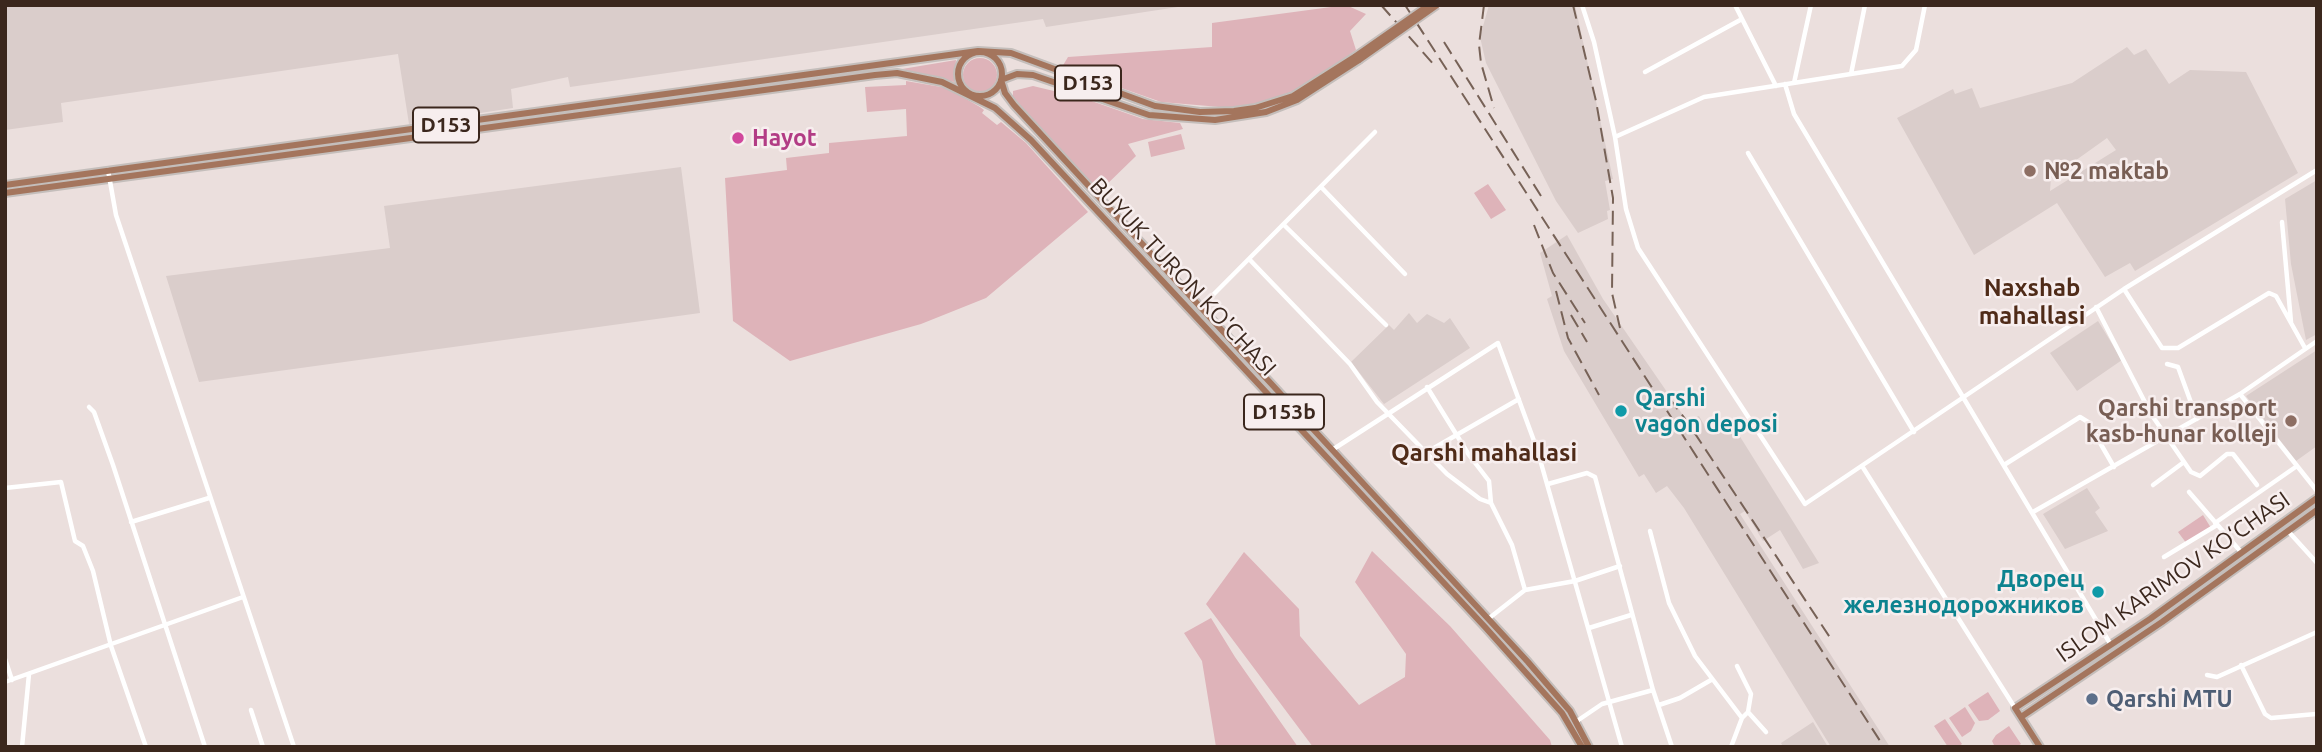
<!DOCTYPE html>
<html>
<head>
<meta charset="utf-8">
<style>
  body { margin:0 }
  #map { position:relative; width:2322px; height:752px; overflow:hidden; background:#ebdfdd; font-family:Ubuntu,sans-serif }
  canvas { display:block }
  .frame { position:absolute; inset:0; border:7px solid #3b271d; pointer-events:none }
</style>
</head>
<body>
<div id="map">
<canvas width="2322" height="752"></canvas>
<div class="frame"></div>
</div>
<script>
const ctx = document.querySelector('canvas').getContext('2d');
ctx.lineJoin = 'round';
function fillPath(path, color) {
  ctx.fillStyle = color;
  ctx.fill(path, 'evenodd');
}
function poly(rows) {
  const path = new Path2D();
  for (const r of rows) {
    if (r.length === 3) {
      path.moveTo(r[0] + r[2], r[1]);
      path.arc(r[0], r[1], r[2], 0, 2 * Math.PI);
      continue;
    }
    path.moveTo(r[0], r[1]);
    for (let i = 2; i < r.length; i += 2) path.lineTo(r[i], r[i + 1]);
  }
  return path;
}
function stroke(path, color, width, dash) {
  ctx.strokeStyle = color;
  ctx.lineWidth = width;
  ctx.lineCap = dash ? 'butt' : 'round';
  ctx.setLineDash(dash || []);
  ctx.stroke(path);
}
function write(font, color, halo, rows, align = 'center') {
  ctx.font = font + ' Ubuntu,sans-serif';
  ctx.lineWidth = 5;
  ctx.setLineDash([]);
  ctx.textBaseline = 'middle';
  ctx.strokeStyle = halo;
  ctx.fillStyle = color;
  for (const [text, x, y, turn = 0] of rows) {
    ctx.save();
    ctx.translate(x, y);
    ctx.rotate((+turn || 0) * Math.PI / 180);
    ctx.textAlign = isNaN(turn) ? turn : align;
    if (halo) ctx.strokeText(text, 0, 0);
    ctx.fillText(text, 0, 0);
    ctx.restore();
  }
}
const built = poly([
  [5,5,1191,5,1046,27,1043,19,570,87,568,77,511,89,513,108,409,124,398,54,61,103,63,122,5,130],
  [1489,5,1575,5,1613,179,1605,181,1610,210,1607,211,1608,219,1578,233,1556,201,1486,63,1480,37],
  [2127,47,2134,55,2146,49,2169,84,2190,70,2246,72,2298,173,2135,271,2130,263,2105,277,2057,203,1974,255,1897,118,1953,89,1955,94,1972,88,1980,108,2072,83],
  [2107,138,2116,150,2050,191,2051,178],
  [681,167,700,313,199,382,166,276,390,248,384,206],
  [2317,180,2317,334,2306,340,2291,264,2285,199],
  [1567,235,1603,299,1687,421,1699,416,1706,428,1725,417,1739,435,1819,563,1803,569,1780,530,1763,541,1745,511,1740,514,1890,747,1831,747,1684,508,1667,486,1656,493,1644,474,1639,477,1564,351,1547,299,1552,296,1540,253],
  [1409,313,1417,323,1427,314,1444,323,1450,318,1470,348,1384,404,1351,362,1389,325,1394,330],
  [2098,321,2122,360,2077,391,2050,353],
  [2317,350,2317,446,2296,461,2246,396],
  [2087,488,2100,508,2095,512,2108,531,2065,549,2043,514],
  [1813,722,1828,747,1783,747,1781,743]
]);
const green = poly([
  [1346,5,1366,14,1350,31,1356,50,1305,86,1268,101,1232,108,1161,102,1062,67,1068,57,1212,47,1212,23],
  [980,75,17],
  [956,60,954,82,902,69],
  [906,81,947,88,980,107,984,110,982,113,997,125,1001,122,1026,143,1088,212,986,298,921,324,790,361,733,321,725,178,787,170,786,158,829,153,829,143,907,136,906,109,867,112,865,87,906,85],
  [1033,86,1083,98,1143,119,1180,123,1183,129,1128,144,1136,156,1099,192,1013,97,1013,91],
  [1181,134,1185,149,1151,157,1148,142],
  [1488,184,1506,210,1491,219,1474,193],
  [2203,515,2211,528,2187,544,2178,532],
  [1372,551,1450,626,1550,740,1552,747,1313,747,1206,604,1244,552,1299,609,1300,636,1359,705,1405,677,1406,654,1355,582],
  [1211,618,1235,657,1298,747,1216,747,1202,661,1184,633],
  [1988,692,2000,711,1988,720,1979,721,1968,705],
  [1965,707,1975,723,1971,731,1962,737,1949,718],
  [1945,719,1962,744,1958,747,1948,747,1934,726],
  [2009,726,2021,744,2016,747,1995,747,1992,741,1996,735]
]);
const minor = poly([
  [1582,5,1594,42,1615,137,1626,209,1638,248,1805,504,2124,289,2317,170],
  [1735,5,1776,86],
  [1645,72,1742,19],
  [1851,74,1865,5],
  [1794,83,1811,5],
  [1785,84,1794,114,2111,645],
  [1615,137,1704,97,1902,66,1916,50,1925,5],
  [1748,153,1914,432],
  [108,170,116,215,294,747],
  [1322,188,1405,274],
  [2282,222,2291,322],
  [1284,225,1386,325],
  [1250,260,1350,364,1377,402,1447,474,1480,499,1491,503],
  [2124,289,2162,348,2178,348,2269,293,2276,296,2305,348],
  [1201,307,1375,132],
  [2096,307,2151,414,2191,472,2200,476,2227,454,2233,454,2257,485],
  [2167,364,2178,367,2197,419],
  [1427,387,1469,455,1489,481,1491,503,1512,545,1525,590],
  [2240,394,2317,491],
  [89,407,94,412,113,465,205,747],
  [1332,450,1498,343,1537,449,1622,747],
  [1427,452,1519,399],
  [2004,465,2080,417,2088,422,2114,467],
  [1862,466,2015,708],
  [1548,484,1587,473,1595,477,1653,690,1672,747],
  [2153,485,2184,462],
  [5,488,61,482,75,541,83,546,93,571,111,646,146,747],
  [2189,492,2241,552],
  [2033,512,2240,394,2317,341],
  [131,522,209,498],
  [2215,523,2297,466],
  [1650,531,1669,603,1695,656,1742,718,1748,712,1766,732],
  [2288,531,2317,563],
  [2164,557,2217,525],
  [1488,619,1525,590,1575,581,1620,566],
  [1589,628,1631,615],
  [5,659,12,680],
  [2241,665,2265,714,2271,718,2316,714],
  [1737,666,1751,694,1748,712],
  [2207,675,2217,677,2317,632],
  [5,682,243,597],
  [1659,705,1680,698,1711,680],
  [251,710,263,747],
  [1577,721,1602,704,1653,690],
  [22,747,29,674],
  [1731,747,1742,718]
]);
const major = poly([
  [980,74,22],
  [1359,60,1297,100,1266,112,1215,120,1149,115,1033,75,1017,74,1001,80,1005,93,1014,105,1528,662,1570,711,1589,747],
  [5,185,978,51,1011,53,1155,106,1200,112,1234,111,1255,108,1293,96,1356,56],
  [5,193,875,75,897,73,942,82,995,108,1031,140,1485,627,1562,713,1582,747],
  [2021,717,2162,622,2317,510],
  [2040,747,2015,708,2150,619,2317,498]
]);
const rail = poly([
  [1381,5,1435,66],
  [1405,5,1884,747],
  [1484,5,1479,45,1481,63,1494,108],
  [1573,5,1596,101,1613,198,1612,293,1620,328],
  [1444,42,1541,196],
  [1534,225,1553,273,1585,323],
  [1556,291,1568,338,1599,395],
  [1571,315,1587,342],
  [1669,398,1686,420,1833,642]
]);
const majorBridge = poly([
  [1356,56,1429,5],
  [1359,60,1437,5]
]);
const markers = [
  [738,138,7,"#d1479c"],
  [2030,171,7,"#8d6e63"],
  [1621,411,7,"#0f9aa8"],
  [2291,421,7,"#8d6e63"],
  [2098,592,7,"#0f9aa8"],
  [2092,699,7,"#5c6f8a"]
];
const shields = [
  [1088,83,66],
  [446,125,66],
  [1284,412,80]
];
const shieldNames = [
  ["D153",1088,83],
  ["D153",446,125],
  ["D153b",1284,412]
];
const hotelNames = [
  ["Hayot",752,138]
];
const educationNames = [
  ["№2 maktab",2044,171],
  ["Qarshi transport",2277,408,"right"],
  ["kasb-hunar kolleji",2277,434,"right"]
];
const streetNames = [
  ["BUYUK TURON KO'CHASI",1183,277,47],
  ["ISLOM KARIMOV KO‘CHASI",2173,577,-35]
];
const cultureNames = [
  ["Qarshi",1635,398],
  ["vagon deposi",1635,424],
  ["Дворец",2084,579,"right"],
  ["железнодорожников",2084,605,"right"]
];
const serviceNames = [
  ["Qarshi MTU",2106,699]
];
const neighbourhoodNames = [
  ["Naxshab",2032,288],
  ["mahallasi",2032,316],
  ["Qarshi mahallasi",1484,453]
];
fillPath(built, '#dacdcb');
fillPath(green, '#deb3b9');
stroke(major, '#c4bebb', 10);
stroke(minor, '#fff', 4.5);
stroke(major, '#a4755d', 6);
stroke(rail, '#776257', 2, [14, 7]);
stroke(majorBridge, '#c4bebb', 10, []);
stroke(majorBridge, '#a4755d', 6);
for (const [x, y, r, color] of markers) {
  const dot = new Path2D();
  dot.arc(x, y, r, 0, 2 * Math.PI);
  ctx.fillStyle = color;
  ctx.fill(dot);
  stroke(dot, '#f7eeee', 2.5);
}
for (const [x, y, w] of shields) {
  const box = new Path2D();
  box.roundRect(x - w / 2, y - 17.5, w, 35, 5);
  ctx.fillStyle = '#f7eeee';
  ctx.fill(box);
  stroke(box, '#3b271d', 2);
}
write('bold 21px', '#3b271d', null, shieldNames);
write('bold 23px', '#b23c85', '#f7eeee', hotelNames, 'left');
write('bold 23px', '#785e54', '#f7eeee', educationNames, 'left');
write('23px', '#3b271d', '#f7eeee', streetNames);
write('bold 23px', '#0d838f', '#f7eeee', cultureNames, 'left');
write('bold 23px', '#4e5e75', '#f7eeee', serviceNames, 'left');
write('bold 24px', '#4f2b18', '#f7eeee', neighbourhoodNames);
</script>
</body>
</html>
